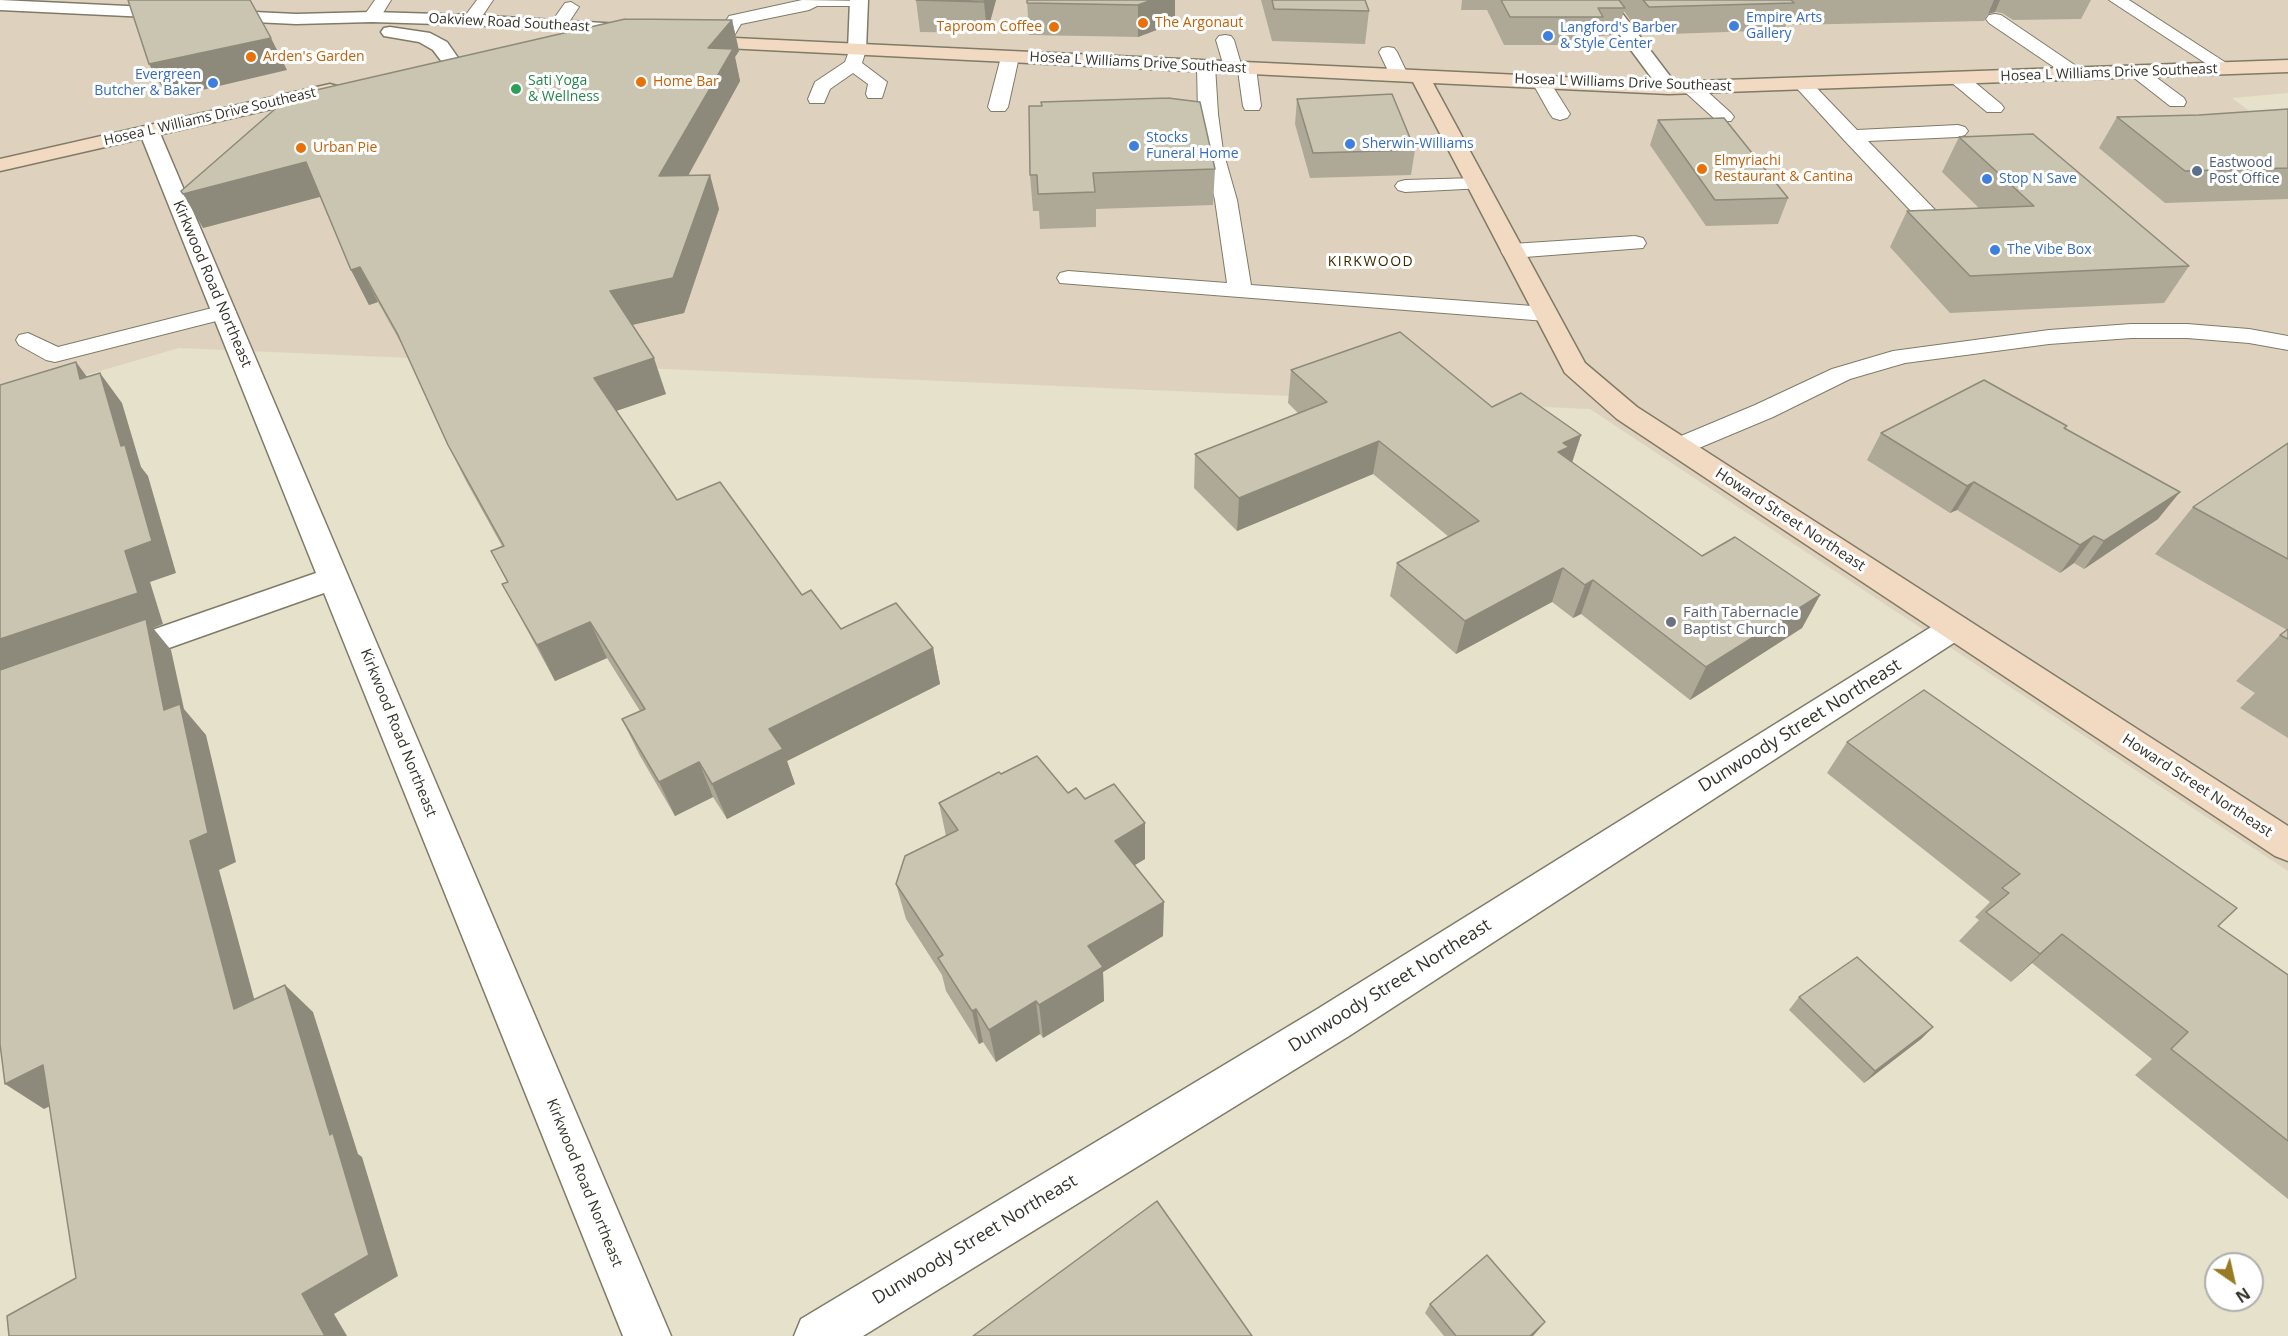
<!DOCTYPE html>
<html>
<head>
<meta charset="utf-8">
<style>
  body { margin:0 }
  #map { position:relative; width:2288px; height:1336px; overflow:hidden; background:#e5e1cb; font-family:"Open Sans",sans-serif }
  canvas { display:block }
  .north { position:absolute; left:2204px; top:1252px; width:60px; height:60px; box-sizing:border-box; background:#fff; border:2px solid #afaeab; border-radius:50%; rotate:146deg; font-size:16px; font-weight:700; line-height:24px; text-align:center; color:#36352c }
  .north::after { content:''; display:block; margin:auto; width:21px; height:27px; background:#987a23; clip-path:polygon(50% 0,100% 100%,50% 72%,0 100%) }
</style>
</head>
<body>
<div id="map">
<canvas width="2288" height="1336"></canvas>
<div class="north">N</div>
</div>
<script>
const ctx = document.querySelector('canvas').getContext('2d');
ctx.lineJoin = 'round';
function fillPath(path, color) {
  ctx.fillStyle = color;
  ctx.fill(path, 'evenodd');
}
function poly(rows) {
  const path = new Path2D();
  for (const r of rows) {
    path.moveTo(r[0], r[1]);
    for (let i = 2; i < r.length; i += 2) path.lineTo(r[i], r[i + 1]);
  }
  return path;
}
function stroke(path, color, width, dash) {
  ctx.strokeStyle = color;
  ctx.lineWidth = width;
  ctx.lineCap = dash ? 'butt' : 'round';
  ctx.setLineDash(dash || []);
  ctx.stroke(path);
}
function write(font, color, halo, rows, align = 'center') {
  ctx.font = font + ' "Open Sans",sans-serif';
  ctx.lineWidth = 6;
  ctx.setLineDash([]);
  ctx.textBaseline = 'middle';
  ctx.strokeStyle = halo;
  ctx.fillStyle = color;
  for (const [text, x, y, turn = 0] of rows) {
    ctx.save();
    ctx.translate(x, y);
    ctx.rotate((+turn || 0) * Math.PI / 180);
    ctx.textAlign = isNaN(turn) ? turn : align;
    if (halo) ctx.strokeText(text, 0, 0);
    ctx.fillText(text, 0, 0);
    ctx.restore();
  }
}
const commercial = poly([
  [0,0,2288,0,2288,93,2232,98,2288,140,2288,871,1590,409,179,348,0,400]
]);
const lane = poly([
  [375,0,391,0,378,21,366,21,363,17,375,0],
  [477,0,493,0,477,24,465,24,462,20,477,0],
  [802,0,867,1,859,6,817,6,809,10,741,24,728,46,716,46,713,42,729,16,802,0],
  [2109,0,2129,0,2234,68,2231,72,2219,72,2109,0],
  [571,2,579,7,565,28,553,28,550,24,553,20,565,3,571,2],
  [1995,14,2001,15,2082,70,2085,74,2082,78,2070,78,1989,23,1986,19,1989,15,1995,14],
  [1225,35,1231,36,1234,40,1241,64,1253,64,1256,68,1261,106,1259,110,1245,110,1243,106,1238,71,1227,71,1224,67,1216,40,1219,36,1225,35],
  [857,45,863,46,866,50,862,63,887,82,882,98,868,98,866,94,868,84,853,73,830,89,824,103,810,103,808,99,815,82,845,62,851,46,857,45],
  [1388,47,1394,48,1397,52,1408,75,1405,79,1399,80,1393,79,1390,75,1379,52,1382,48,1388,47],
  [1010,52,1016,53,1019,57,1008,107,1005,111,991,111,988,107,1001,57,1004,53,1010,52],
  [1206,61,1212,62,1215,66,1218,114,1223,151,1237,200,1251,285,1546,307,1554,309,1558,314,1554,319,1546,321,1060,283,1057,278,1060,273,1068,271,1227,283,1215,200,1203,151,1198,114,1197,66,1200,62,1206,61],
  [2139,68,2145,69,2184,98,2186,102,2184,106,2170,106,2133,77,2130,73,2133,69,2139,68],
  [1959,73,1966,75,2001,104,2004,108,2001,112,1987,112,1952,83,1950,79,1952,75,1959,73],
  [1541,76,1548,78,1550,82,1570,114,1567,118,1560,120,1553,118,1550,114,1532,82,1534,78,1541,76],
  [1802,78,1809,80,1857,130,1958,125,1965,127,1968,131,1965,135,1958,137,1868,141,1942,217,1945,222,1942,227,1934,228,1926,227,1844,140,1793,84,1795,80,1802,78],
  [1692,82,1699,84,1731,113,1734,117,1731,121,1717,121,1685,92,1683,88,1685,84,1692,82],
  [1477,178,1484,180,1487,184,1484,188,1405,192,1398,190,1395,186,1398,182,1405,180,1477,178],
  [1635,236,1643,238,1646,243,1643,248,1512,258,1504,256,1501,251,1504,246,1512,244,1635,236],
  [224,305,232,307,236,312,232,317,55,362,46,360,19,345,16,340,19,335,28,333,58,347,224,305],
  [2131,324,2187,324,2249,329,2288,336,2288,350,2249,343,2187,338,2131,338,2049,344,1905,363,1850,379,1773,417,1687,453,1678,455,1669,453,1665,447,1669,441,1755,405,1832,369,1893,351,2049,330,2131,324]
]);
const street = poly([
  [0,0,296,14,372,12,471,15,637,25,643,26,646,30,643,34,637,35,471,25,372,22,296,24,0,10,0,0],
  [850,0,868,0,866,50,864,54,857,56,850,54,848,50,850,0],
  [1594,0,1612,0,1676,84,1679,88,1676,92,1662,92,1594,0],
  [390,27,430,33,447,42,461,62,459,66,445,66,433,50,419,42,384,36,381,32,384,28,390,27],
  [149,125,156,127,159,131,671,1336,623,1336,324,593,121,665,109,661,105,653,109,645,316,573,139,131,142,127,149,125],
  [1955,615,1966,619,1971,627,1966,635,1349,1036,863,1336,794,1336,801,1319,1319,1008,1944,619,1955,615]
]);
const secondary = poly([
  [692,36,1669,82,2288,60,2288,72,1669,94,1433,83,1585,363,1637,407,2288,826,2288,861,2275,856,1617,419,1565,373,1413,82,685,46,683,42,685,38,692,36],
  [330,84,337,86,340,90,337,94,0,171,0,159,330,84]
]);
const wall = poly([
  [916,0,996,0,987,33,920,32],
  [1027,0,1175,0,1175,23,1138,37,1029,35],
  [1261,0,1365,0,1369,11,1365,44,1272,41],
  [1462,0,2091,0,2081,19,2013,20,2002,13,1995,12,1988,14,1984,21,1786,25,1784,30,1641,35,1624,11,1617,35,1598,36,1596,45,1504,45,1487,10,1461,10],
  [732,20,739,51,735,57,740,81,688,176,710,175,719,209,684,313,632,325,666,394,616,411,677,500,802,595,841,629,933,648,940,684,787,761,795,784,727,819,713,797,675,816,639,754,622,719,640,711,607,658,555,681,502,584,507,582,491,551,502,546,466,481,448,445,406,352,378,302,369,305,351,270,320,197,203,228],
  [1297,99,1415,150,1411,175,1310,178,1295,124],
  [2288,109,2288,199,2165,203,2099,148,2117,117,2199,115],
  [1658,120,1788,198,1778,224,1706,226,1650,145],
  [1959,137,2189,266,2164,303,1950,313,1890,247,1907,211,1979,208,1942,172],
  [1215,169,1213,205,1096,209,1096,227,1040,229,1039,211,1033,211,1030,175],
  [1291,370,1492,407,1581,435,1572,463,1702,556,1820,595,1802,628,1690,700,1581,614,1573,618,1552,602,1456,654,1390,596,1397,563,1449,537,1373,474,1237,531,1194,488,1195,454,1298,413,1288,403],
  [2066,429,2158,519,2084,569,2074,563,2060,573,1957,510,1950,513,1867,460,1881,433],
  [2288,443,2288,738,2240,708,2255,693,2236,681,2280,635,2287,630,2155,554,2193,507],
  [1847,742,2218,926,2288,975,2288,1199,2135,1075,2152,1059,2032,963,2011,982,1959,941,1979,920,1975,917,1990,902,1827,773],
  [1001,774,1068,793,1085,799,1145,859,1135,865,1163,936,1103,972,1104,1001,1043,1038,1040,1034,996,1062,983,1042,979,1044,946,991,942,975,906,919,896,884,946,836,939,803],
  [1799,997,1933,1027,1921,1039,1864,1083,1789,1010],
  [1430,1304,1545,1322,1533,1336,1444,1336,1425,1313]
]);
const shadedWall = poly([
  [985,0,996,0,987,33,984,2],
  [1152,0,1175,0,1175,23,1138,37,1138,5],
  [1994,0,2000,0,1995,12,1988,14],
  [732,20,739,51,735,57,740,81,669,210,659,176,708,48],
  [271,38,287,70,168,98,149,64],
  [306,162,323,196,203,228,183,194],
  [710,175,719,209,684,313,623,327,610,291],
  [360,267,378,302,369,305,351,270],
  [654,358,666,394,607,414,594,378],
  [76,362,99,393,80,379],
  [100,373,122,403,141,467,148,476,176,573,150,582,163,624,153,628,171,650,184,709,206,735,236,862,219,870,264,1035,234,1009,0,681,0,639,125,551,121,446],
  [1581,435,1570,468,1558,452,1563,443],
  [1379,441,1373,474,1237,531,1239,498],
  [1974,482,1957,510,1950,513,1967,486],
  [2180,492,2158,519,2084,569,2104,541],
  [2094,536,2074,563,2060,573,2080,545],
  [1563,568,1552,602,1456,654,1465,621],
  [1593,580,1581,614,1573,618,1585,585],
  [1820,595,1802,628,1690,700,1706,667],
  [590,622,607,658,555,681,537,645],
  [933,648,940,684,787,761,795,784,727,819,712,784,769,729],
  [699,762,713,797,675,816,659,782],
  [1145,823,1145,859,1116,876,1115,841],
  [1164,902,1163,936,1103,972,1104,1001,1043,1038,1039,1005,1088,946],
  [2062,934,2032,963,2011,982,2040,954],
  [285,985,313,1012,358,1154,362,1157,398,1276,334,1314,347,1336,325,1336,302,1294,330,1135],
  [1036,1001,1040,1034,996,1062,989,1030],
  [976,1009,983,1042,979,1044,972,1011],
  [1933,1027,1921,1039,1864,1083,1875,1071],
  [43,1065,81,1091,44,1109,5,1084],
  [1545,1322,1533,1336,1530,1336]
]);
const building = poly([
  [128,0,250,0,271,38,149,64,128,0],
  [916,0,985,0,984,2,916,0],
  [1027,0,1152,0,1138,5,1027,3,1027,0],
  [1272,0,1365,0,1369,11,1274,9,1272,0],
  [1501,0,1619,0,1625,8,1598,8,1603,17,1510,17,1501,0],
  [1643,0,1791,0,1794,3,1649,7,1643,0],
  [625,19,732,20,708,48,733,49,659,176,710,175,673,278,610,291,654,358,594,378,677,500,720,482,802,595,811,590,841,629,896,603,933,648,769,729,783,749,712,784,699,762,659,782,622,719,645,709,590,622,537,645,502,584,508,582,491,551,504,546,448,445,397,333,360,267,351,270,306,162,183,194,181,191,290,96,625,19],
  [1392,94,1415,150,1313,153,1297,99,1392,94],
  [1168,98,1200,102,1215,169,1093,173,1095,192,1038,194,1037,175,1030,175,1029,106,1042,106,1041,102,1168,98],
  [2288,109,2288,168,2185,171,2117,117,2199,115,2288,109],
  [1724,118,1788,198,1715,200,1658,120,1724,118],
  [2033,134,2189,266,1970,276,1907,211,2034,206,1959,137,2033,134],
  [1400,332,1492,407,1521,393,1581,435,1563,443,1569,447,1558,452,1702,556,1735,537,1820,595,1706,667,1593,580,1585,585,1563,568,1465,621,1397,563,1479,521,1379,441,1239,498,1195,454,1327,402,1291,370,1400,332],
  [76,362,80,379,100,373,121,446,125,445,152,541,125,551,138,593,0,639,0,385,76,362],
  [1984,380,2067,426,2064,428,2180,492,2104,541,2094,536,2080,545,1974,482,1967,486,1881,433,1984,380],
  [2288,443,2288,559,2193,507,2288,443],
  [146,619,164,710,180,704,208,833,190,841,234,1009,285,985,330,1135,333,1133,369,1255,302,1294,325,1336,9,1336,7,1316,76,1278,43,1065,5,1084,0,1044,0,670,146,619],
  [2288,629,2288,639,2280,635,2288,629],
  [1924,690,2237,908,2218,926,2288,975,2288,1141,2171,1049,2188,1032,2062,934,2040,954,1986,912,2009,893,2002,888,2020,874,1847,742,1924,690],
  [1037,756,1068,793,1076,788,1085,799,1114,784,1145,823,1115,841,1164,902,1088,946,1103,967,1039,1005,1036,1001,989,1030,976,1009,972,1011,938,958,943,955,896,884,905,856,958,830,939,803,999,772,1001,774,1037,756],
  [1857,957,1933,1027,1875,1071,1799,997,1857,957],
  [1157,1201,1252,1336,973,1336,1157,1201],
  [1487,1255,1545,1322,1530,1336,1456,1336,1430,1304,1487,1255]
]);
const markers = [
  [1143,23,6,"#e8710a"],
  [1734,26,6,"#3f7fe0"],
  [1054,27,6,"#e8710a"],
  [1548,36,6,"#3f7fe0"],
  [251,57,6,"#e8710a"],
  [641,82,6,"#e8710a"],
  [213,83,6,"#3f7fe0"],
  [516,89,6,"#2e9e5b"],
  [1350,144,6,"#3f7fe0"],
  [1134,146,6,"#3f7fe0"],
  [301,148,6,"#e8710a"],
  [1702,169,6,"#e8710a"],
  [2197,171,6,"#5c6f8a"],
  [1987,179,6,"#3f7fe0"],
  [1995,250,6,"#3f7fe0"],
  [1671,622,6,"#6b7280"]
];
const farShopnames = [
  ["Empire Arts",1746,18],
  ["Gallery",1746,34],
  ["Langford's Barber",1560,28],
  ["& Style Center",1560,44],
  ["Evergreen",201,75,"right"],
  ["Butcher & Baker",201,91,"right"],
  ["Stocks",1146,138],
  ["Funeral Home",1146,154],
  ["Sherwin-Williams",1362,144],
  ["Stop N Save",1999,179],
  ["The Vibe Box",2007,250]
];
const farStreetnames = [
  ["Oakview Road Southeast",509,23,3],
  ["Hosea L Williams Drive Southeast",1138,63,3],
  ["Hosea L Williams Drive Southeast",2109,73,-2],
  ["Hosea L Williams Drive Southeast",1623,83,2],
  ["Hosea L Williams Drive Southeast",210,117,-13]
];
const farFoodnames = [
  ["The Argonaut",1155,23],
  ["Taproom Coffee",1042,27,"right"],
  ["Arden's Garden",263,57],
  ["Home Bar",653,82],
  ["Urban Pie",313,148],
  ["Elmyriachi",1714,161],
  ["Restaurant & Cantina",1714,177]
];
const farLeisurenames = [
  ["Sati Yoga",528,81],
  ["& Wellness",528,97]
];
const farServicenames = [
  ["Eastwood",2209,163],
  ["Post Office",2209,179]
];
const farNeighbourhoodnames = [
  ["KIRKWOOD",1371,262]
];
const streetNames = [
  ["Kirkwood Road Northeast",212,284,67],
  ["Howard Street Northeast",1790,520,33],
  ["Kirkwood Road Northeast",398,733,68],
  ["Howard Street Northeast",2197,786,33],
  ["Kirkwood Road Northeast",584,1183,68]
];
const worshipNames = [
  ["Faith Tabernacle",1683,613],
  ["Baptist Church",1683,630]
];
const nearStreetnames = [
  ["Dunwoody Street Northeast",1800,726,-32],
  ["Dunwoody Street Northeast",1390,986,-32],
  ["Dunwoody Street Northeast",975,1240,-31]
];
fillPath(commercial, '#ded2be');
stroke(lane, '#7f7b67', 2);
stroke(street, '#7f7b67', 3);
stroke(secondary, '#7f7b67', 3);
fillPath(lane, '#fff');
fillPath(street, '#fff');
fillPath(secondary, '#f2d9c2');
fillPath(wall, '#aea997');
fillPath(shadedWall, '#8d8a7b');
fillPath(building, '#cac5b0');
stroke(building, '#8d8a7b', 1.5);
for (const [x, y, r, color] of markers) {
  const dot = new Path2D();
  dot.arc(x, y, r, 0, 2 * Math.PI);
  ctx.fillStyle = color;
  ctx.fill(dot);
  stroke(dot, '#fff', 2);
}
write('14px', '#366cbe', '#fff', farShopnames, 'left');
write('14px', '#36352c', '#fff', farStreetnames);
write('14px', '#c56008', '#fff', farFoodnames, 'left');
write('14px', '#27864d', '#fff', farLeisurenames, 'left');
write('14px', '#4e5e75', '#fff', farServicenames, 'left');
ctx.letterSpacing = '1.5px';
write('14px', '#392b01', '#fff', farNeighbourhoodnames);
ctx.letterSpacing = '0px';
write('15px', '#36352c', '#fff', streetNames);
write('15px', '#5b616d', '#fff', worshipNames, 'left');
write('18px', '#36352c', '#fff', nearStreetnames);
</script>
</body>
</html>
